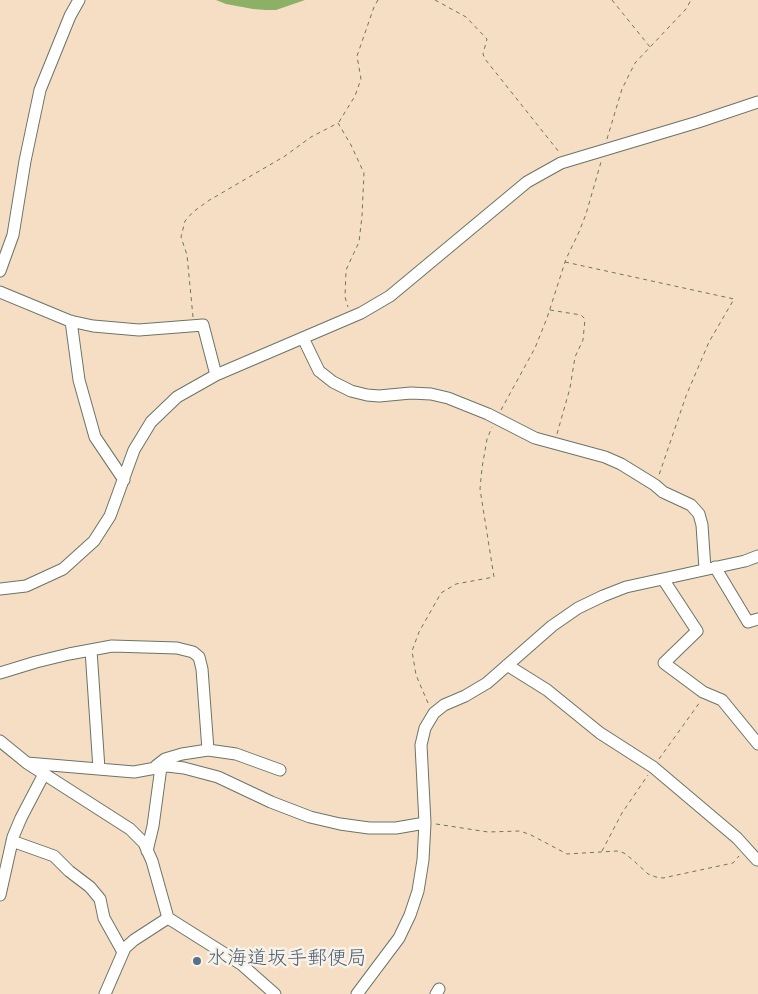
<!DOCTYPE html>
<html>
<head>
<meta charset="utf-8">
<style>
  body { margin:0 }
  canvas { display:block; background:#f5dec3 }
</style>
</head>
<body>
<canvas width="758" height="994"></canvas>
<script>
const ctx = document.querySelector('canvas').getContext('2d');
ctx.lineJoin = 'round';
function fillPath(path, color) {
  ctx.fillStyle = color;
  ctx.fill(path, 'evenodd');
}
function poly(rows) {
  const path = new Path2D();
  for (const r of rows) {
    path.moveTo(r[0], r[1]);
    for (let i = 2; i < r.length; i += 2) path.lineTo(r[i], r[i + 1]);
  }
  return path;
}
function stroke(path, color, width, dash) {
  ctx.strokeStyle = color;
  ctx.lineWidth = width;
  ctx.lineCap = dash ? 'butt' : 'round';
  ctx.setLineDash(dash || []);
  ctx.stroke(path);
}
function write(font, color, halo, rows, align = 'center') {
  ctx.font = font + ' "Indie Flower","Klee One",sans-serif';
  ctx.lineWidth = 5;
  ctx.setLineDash([]);
  ctx.textBaseline = 'middle';
  ctx.strokeStyle = halo;
  ctx.fillStyle = color;
  for (const [text, x, y, turn = 0] of rows) {
    ctx.save();
    ctx.translate(x, y);
    ctx.rotate((+turn || 0) * Math.PI / 180);
    ctx.textAlign = isNaN(turn) ? turn : align;
    if (halo) ctx.strokeText(text, 0, 0);
    ctx.fillText(text, 0, 0);
    ctx.restore();
  }
}
const forest = poly([
  [216,0,305,0,276,10,266,10,253,9,226,4]
]);
const path = poly([
  [435,0,466,17,487,39,483,54,485,59,559,152],
  [612,0,650,47],
  [339,122,355,96,361,79,357,56,374,7,378,0],
  [607,139,622,89,635,63,686,9,691,0],
  [565,262,734,299,709,342,686,396,659,475],
  [550,310,581,315,585,319,583,340,575,357,570,388,557,434],
  [193,317,187,255,181,237,185,221,193,212,208,201,285,156,311,137,338,123,351,145,364,173,362,216,359,242,346,270,345,297,348,307],
  [501,410,535,348,547,318,566,259,579,232,586,214,601,162],
  [428,703,416,675,412,651,419,632,441,593,456,584,494,577,480,489,482,468,487,439,492,427],
  [659,759,700,702],
  [436,824,488,832,520,831,531,835,567,854,617,851,624,853,633,860,648,874,656,877,663,878,733,863,739,856],
  [602,851,622,813,648,775]
]);
const minor = poly([
  [0,271,13,235,25,161,40,90,70,16,79,0],
  [0,292,70,321,93,326,139,330,203,325,216,375],
  [71,321,79,380,95,437,124,480],
  [303,338,319,371,333,382,351,391,367,395,379,396,411,393,431,394,448,398,488,414,535,438,605,457,621,464,655,485,663,492,691,505,699,514,702,525,705,569],
  [715,567,748,622,758,619],
  [663,579,697,631,664,663,703,692,722,700,758,744],
  [0,589,26,586,63,569,94,541,110,516,134,450,151,422,177,397,216,375,361,313,390,296,527,182,561,163,698,122,758,102],
  [91,650,99,769],
  [507,665,547,690,600,733,653,767,737,838,757,860],
  [0,673,36,662,69,654,112,646,177,648,193,652,199,657,202,669,208,750],
  [0,741,27,763,130,829,144,843,152,861,168,918,241,964,275,994],
  [27,763,134,772,167,766,184,768,218,777,271,802,310,817,340,824,369,828,396,828,425,823],
  [156,766,165,759,182,754,208,750,236,754,280,770],
  [12,841,54,856,69,871,90,887,100,899,104,918,123,952],
  [147,851,153,826,161,767],
  [0,895,13,837,21,818,44,774],
  [105,994,125,948,134,940,168,918],
  [357,994,399,938,410,915,418,891,423,860,425,823,421,745,425,728,434,713,444,705,465,696,487,683,552,626,578,608,603,596,626,587,745,561,758,556],
  [436,994,439,989]
]);
const markers = [
  [197,961,5,"#5c6f8a"]
];
const serviceNames = [
  ["水海道坂手郵便局",207,961]
];
fillPath(forest, '#8cb166');
stroke(minor, '#6a7566', 13);
stroke(path, '#6a7566', 1, [4, 4]);
stroke(minor, '#fff', 11);
for (const [x, y, r, color] of markers) {
  const dot = new Path2D();
  dot.arc(x, y, r, 0, 2 * Math.PI);
  ctx.fillStyle = color;
  ctx.fill(dot);
  stroke(dot, '#f7f3e8', 2);
}
write('20px', '#4e5e75', '#f7f3e8', serviceNames, 'left');
</script>
</body>
</html>
